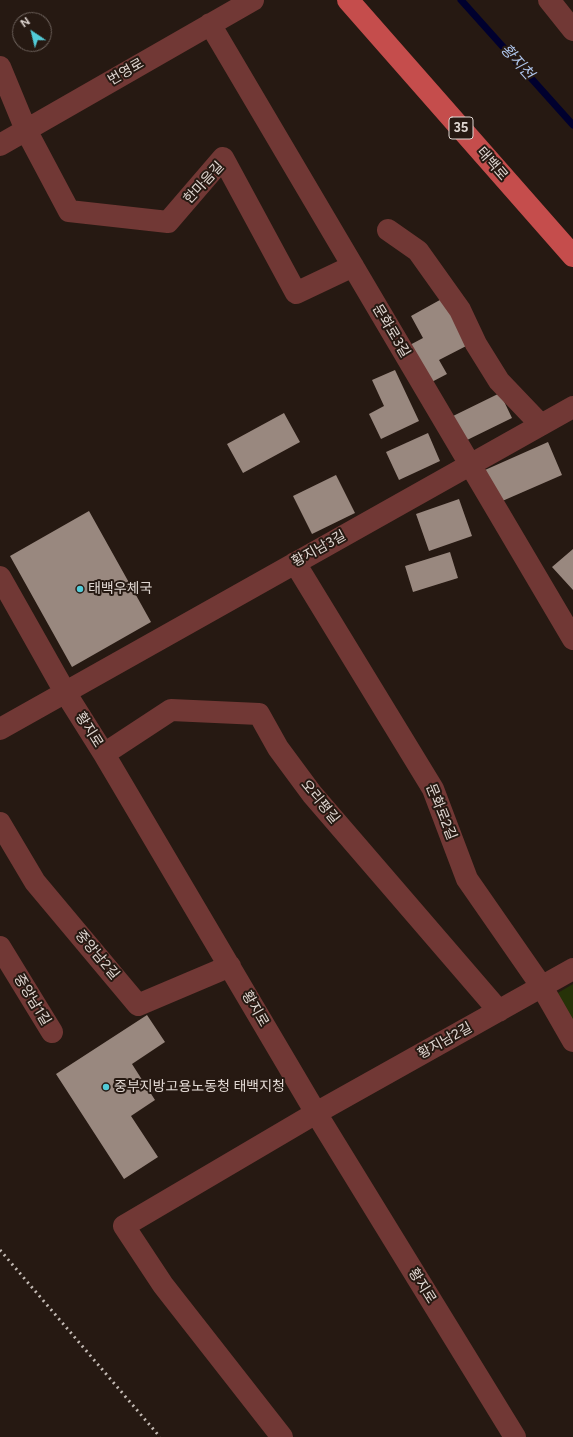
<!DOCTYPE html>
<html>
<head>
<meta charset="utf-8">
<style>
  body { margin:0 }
  #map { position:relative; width:573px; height:1437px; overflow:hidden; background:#261912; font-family:Figtree,sans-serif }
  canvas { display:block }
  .north { position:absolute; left:12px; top:12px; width:40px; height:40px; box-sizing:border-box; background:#261912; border:1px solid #70655f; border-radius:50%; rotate:325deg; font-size:11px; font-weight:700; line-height:16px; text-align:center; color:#e0d7d2 }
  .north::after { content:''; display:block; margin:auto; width:14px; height:18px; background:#52cbd8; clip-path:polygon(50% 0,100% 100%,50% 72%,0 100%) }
</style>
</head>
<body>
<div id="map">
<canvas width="573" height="1437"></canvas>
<div class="north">N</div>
</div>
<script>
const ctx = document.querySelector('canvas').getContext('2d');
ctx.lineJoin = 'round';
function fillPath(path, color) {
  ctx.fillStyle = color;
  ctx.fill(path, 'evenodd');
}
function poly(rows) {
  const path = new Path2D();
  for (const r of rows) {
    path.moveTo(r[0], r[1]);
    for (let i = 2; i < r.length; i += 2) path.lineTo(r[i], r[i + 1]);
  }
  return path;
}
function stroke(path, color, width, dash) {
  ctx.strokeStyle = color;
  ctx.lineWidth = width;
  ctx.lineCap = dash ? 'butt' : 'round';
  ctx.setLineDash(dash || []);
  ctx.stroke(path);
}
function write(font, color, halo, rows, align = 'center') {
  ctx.font = font + ' Figtree,"Noto Sans KR",sans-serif';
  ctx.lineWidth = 4;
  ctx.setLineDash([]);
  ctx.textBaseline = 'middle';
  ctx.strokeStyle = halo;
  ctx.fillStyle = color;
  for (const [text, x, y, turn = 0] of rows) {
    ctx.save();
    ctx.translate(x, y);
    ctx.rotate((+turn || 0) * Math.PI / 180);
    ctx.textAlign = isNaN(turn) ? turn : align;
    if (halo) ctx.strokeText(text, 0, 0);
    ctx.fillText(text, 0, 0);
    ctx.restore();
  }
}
const green = poly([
  [573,984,573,1022,556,994]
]);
const stream = poly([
  [461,0,573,125]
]);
const building = poly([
  [447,296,472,343,439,360,447,374,426,385,406,347,423,338,411,316],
  [395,370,419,421,381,439,369,414,384,406,372,380],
  [500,393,512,418,463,442,451,417],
  [284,413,300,442,243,473,227,444],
  [428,433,440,461,399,480,386,452],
  [548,442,562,475,500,502,485,470],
  [336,475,355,513,312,534,293,496],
  [459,499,472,536,429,551,416,514],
  [89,511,151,622,72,667,10,556],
  [573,549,573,590,552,567],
  [450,552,458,578,413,592,405,566],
  [147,1015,165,1042,132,1064,155,1100,131,1116,158,1157,124,1179,56,1074]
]);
const minor = poly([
  [549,0,573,30],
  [210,24,573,639],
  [0,67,26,130,69,211,168,222,223,158,296,293,353,266],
  [0,145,253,0],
  [388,230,418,251,460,310,476,344,499,381,541,425],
  [295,563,433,789,467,879,542,987,573,1041],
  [0,577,65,692,104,754,316,1113,515,1437],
  [0,729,573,407],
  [104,754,171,710,259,714,278,748,312,794,499,1011],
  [0,823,35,882,138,1005,230,966],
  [0,947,52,1032],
  [282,1437,163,1285,124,1226,316,1113,573,969]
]);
const major = poly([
  [348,0,573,256]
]);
const rail = poly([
  [0,1250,160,1437]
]);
const markers = [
  [80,589,4,"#52cbd8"],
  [106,1087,4,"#52cbd8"]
];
const shields = [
  [461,128,24]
];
const shieldNames = [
  ["35",461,128]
];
const streetNames = [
  ["번영로",126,72,-30],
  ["태백로",492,164,49],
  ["한마음길",204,183,-47],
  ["문화로3길",391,331,59],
  ["황지남3길",319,549,-29],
  ["황지로",89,730,58],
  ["오리평길",320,802,51],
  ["문화로2길",441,812,68],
  ["중앙남2길",97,955,50],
  ["중앙남1길",32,1000,59],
  ["황지로",255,1009,60],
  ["황지남2길",445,1041,-29],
  ["황지로",422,1286,58]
];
const poiNames = [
  ["태백우체국",88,589],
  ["중부지방고용노동청 태백지청",114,1087]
];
const waterNames = [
  ["황지천",517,62,48]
];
fillPath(green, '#263208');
stroke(stream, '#00002e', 7);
fillPath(building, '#99887f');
stroke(minor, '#713835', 22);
stroke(major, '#c54d4c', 22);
stroke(rail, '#c4bbb5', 3, [2, 4]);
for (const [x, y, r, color] of markers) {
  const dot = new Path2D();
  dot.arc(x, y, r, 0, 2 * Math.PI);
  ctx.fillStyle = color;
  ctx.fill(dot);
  stroke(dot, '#261912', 1.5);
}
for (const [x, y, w] of shields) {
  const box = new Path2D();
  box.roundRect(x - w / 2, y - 11, w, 22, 3);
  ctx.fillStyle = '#261912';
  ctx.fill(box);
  stroke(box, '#e0d7d2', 1);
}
write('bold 13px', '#e0d7d2', null, shieldNames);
write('14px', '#e0d7d2', '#261912', streetNames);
write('14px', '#e0d7d2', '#261912', poiNames, 'left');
write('italic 15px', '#afc6ed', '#261912', waterNames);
</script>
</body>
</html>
